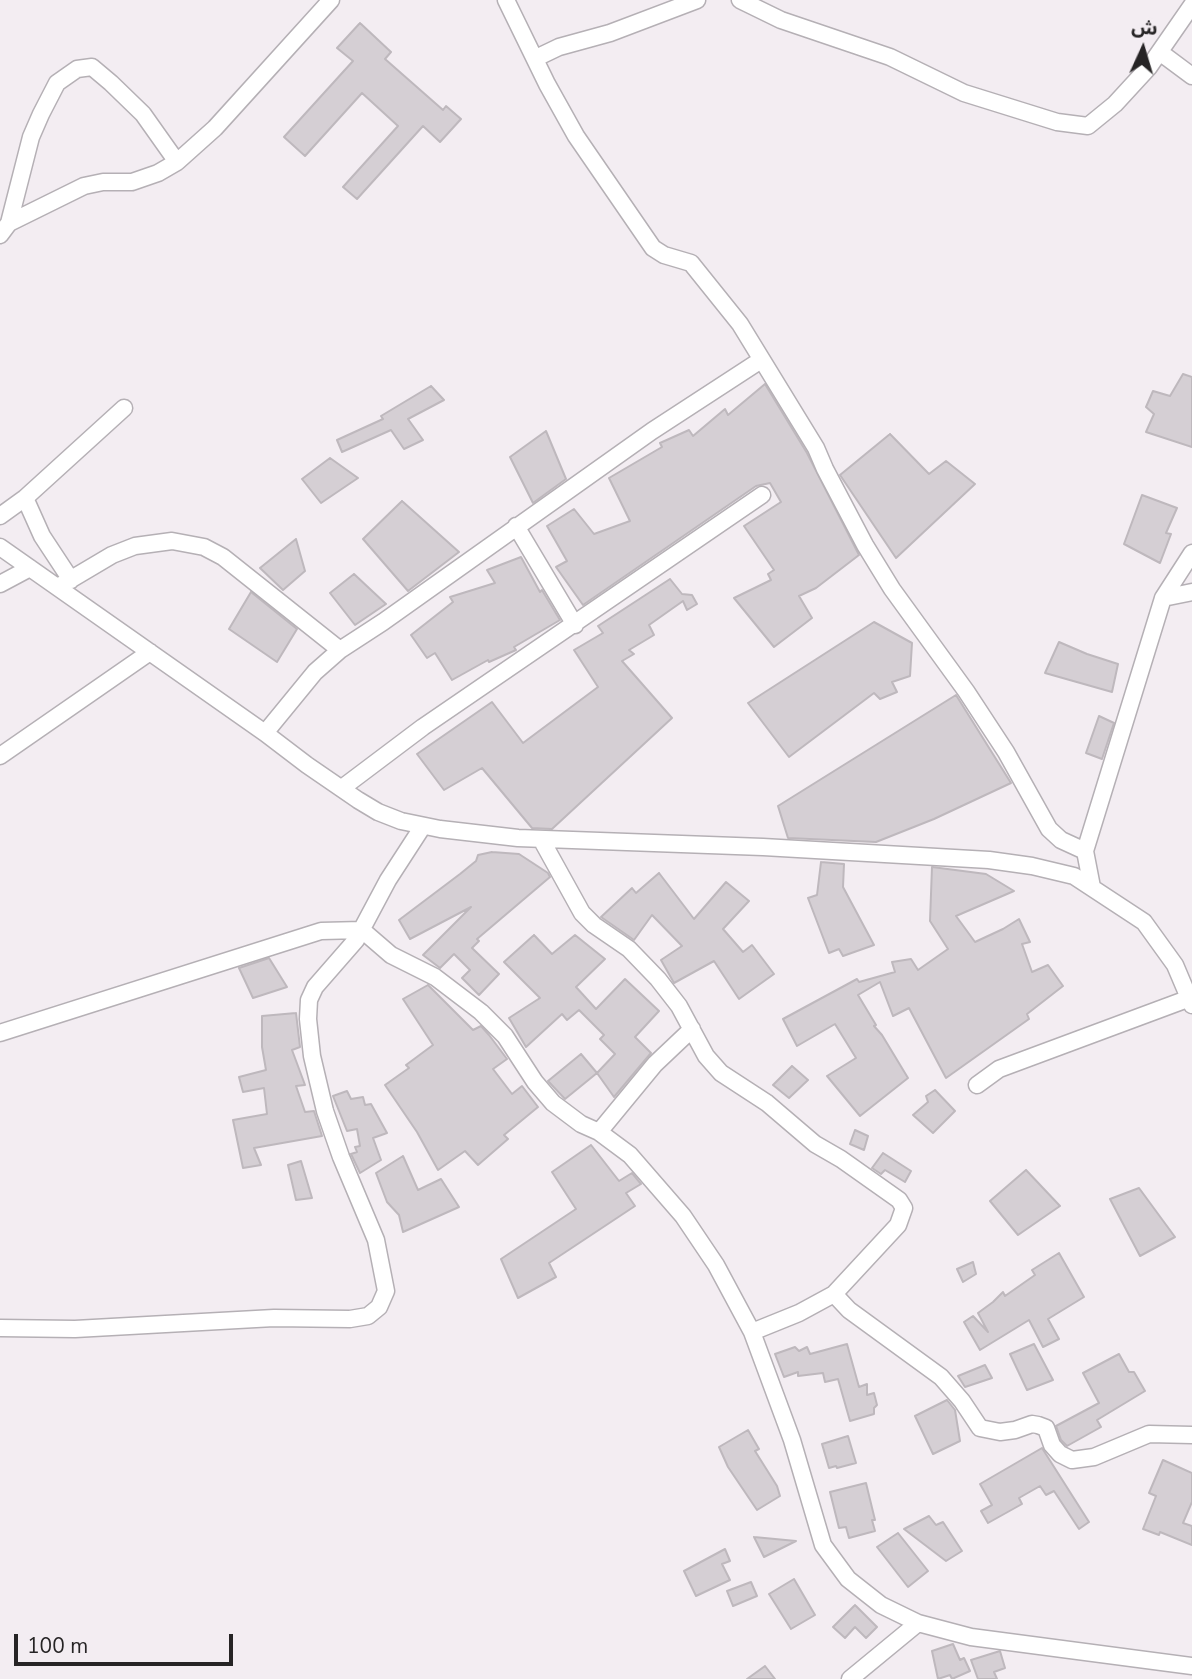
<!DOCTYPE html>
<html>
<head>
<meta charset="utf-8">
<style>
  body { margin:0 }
  #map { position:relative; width:1192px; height:1679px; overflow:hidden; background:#f3edf2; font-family:"Nunito Sans","Noto Sans Arabic",sans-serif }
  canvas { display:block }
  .north { position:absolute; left:1108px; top:14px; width:70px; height:70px; -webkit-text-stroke:5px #f3edf2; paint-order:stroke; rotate:4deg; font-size:19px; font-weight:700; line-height:28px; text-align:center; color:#262425 }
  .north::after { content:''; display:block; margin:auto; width:24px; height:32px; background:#262425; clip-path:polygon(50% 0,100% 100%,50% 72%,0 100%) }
  .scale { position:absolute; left:14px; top:1634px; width:219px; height:32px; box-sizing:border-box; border:4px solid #262425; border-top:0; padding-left:9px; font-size:21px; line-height:24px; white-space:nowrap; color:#262425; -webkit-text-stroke:5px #f3edf2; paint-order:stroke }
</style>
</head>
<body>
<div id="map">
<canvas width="1192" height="1679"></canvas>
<div class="north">ش</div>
<div class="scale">100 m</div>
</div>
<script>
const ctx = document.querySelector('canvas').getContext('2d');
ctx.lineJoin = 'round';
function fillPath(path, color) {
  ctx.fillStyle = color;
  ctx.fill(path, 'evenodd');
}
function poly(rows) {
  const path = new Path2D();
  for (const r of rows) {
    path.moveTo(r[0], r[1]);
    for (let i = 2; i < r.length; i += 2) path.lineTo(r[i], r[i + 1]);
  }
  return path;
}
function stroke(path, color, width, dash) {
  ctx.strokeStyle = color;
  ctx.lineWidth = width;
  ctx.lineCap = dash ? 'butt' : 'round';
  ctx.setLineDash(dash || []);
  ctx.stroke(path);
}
const building = poly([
  [360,23,391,52,385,59,443,110,446,106,461,119,440,142,423,126,357,199,343,187,398,126,362,93,305,156,284,137,353,61,337,48,360,23],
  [1183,374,1192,377,1192,447,1146,432,1154,414,1146,407,1153,391,1170,396,1183,374],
  [765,384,807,453,859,555,816,588,799,596,812,618,774,647,734,598,771,580,768,574,774,570,744,526,781,502,770,483,756,486,583,605,556,567,567,561,547,526,574,509,594,534,630,521,609,478,662,447,660,443,689,430,693,436,725,409,728,415,765,384],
  [431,386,444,400,408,419,423,440,404,449,391,430,342,452,337,440,383,419,381,416,431,386],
  [546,431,566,479,533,503,510,457,546,431],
  [890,434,929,474,946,461,975,484,896,558,840,475,890,434],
  [330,458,358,478,321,503,302,479,330,458],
  [1142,495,1177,508,1166,533,1171,534,1160,563,1124,544,1142,495],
  [402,501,459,552,408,591,363,539,402,501],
  [296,539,305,571,283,590,260,568,296,539],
  [521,557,540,592,542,590,560,620,514,647,516,650,489,662,488,660,452,680,435,653,427,658,411,635,453,602,450,597,495,583,487,570,521,557],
  [354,574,386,604,355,625,330,593,354,574],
  [670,579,682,594,692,595,697,604,687,610,683,601,649,625,654,635,629,650,634,654,622,661,672,718,552,829,532,828,482,768,444,790,417,754,492,702,523,743,598,687,574,650,603,633,598,626,670,579],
  [251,592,297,629,277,662,229,629,251,592],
  [874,622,912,643,910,676,892,682,897,692,880,699,874,693,789,757,748,703,874,622],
  [1059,642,1087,654,1118,664,1112,692,1045,673,1059,642],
  [956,695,1011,783,934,819,876,842,788,838,778,806,956,695],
  [1099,716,1114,723,1102,759,1086,753,1099,716],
  [492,852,519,854,548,873,550,877,477,939,479,941,472,948,499,974,479,995,462,978,470,970,454,954,440,968,423,955,471,907,410,939,399,920,460,874,476,861,478,855,492,852],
  [821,862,844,864,843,887,874,945,843,956,839,949,829,953,808,898,817,895,821,862],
  [932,867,986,874,1014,891,956,916,975,942,1003,929,1019,919,1030,942,1022,944,1032,972,1048,965,1063,986,1027,1014,1029,1019,946,1078,909,1008,893,1016,880,982,858,995,876,1025,874,1026,882,1035,908,1078,860,1116,827,1076,856,1058,835,1024,797,1046,783,1019,857,979,859,982,895,972,892,962,911,959,918,970,948,949,930,921,932,867],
  [659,873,694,919,726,882,749,901,723,929,743,952,752,945,774,974,739,999,714,961,674,983,661,960,682,946,652,915,634,940,601,917,632,888,636,893,659,873],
  [534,935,552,954,575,935,605,959,576,987,596,1009,625,979,659,1011,635,1037,651,1053,614,1097,597,1073,615,1054,600,1039,604,1035,579,1010,567,1020,562,1014,526,1047,509,1018,540,998,504,962,534,935],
  [269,958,287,987,253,998,239,968,269,958],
  [428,985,473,1030,481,1026,489,1035,507,1059,493,1069,512,1094,522,1086,538,1107,504,1135,508,1139,478,1165,465,1151,438,1170,417,1132,385,1085,409,1068,406,1065,433,1045,403,999,428,985],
  [296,1013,300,1047,292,1050,305,1085,296,1086,305,1112,314,1111,322,1136,254,1148,261,1165,243,1168,233,1120,267,1114,264,1088,243,1092,239,1077,266,1070,262,1047,262,1016,296,1013],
  [581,1054,597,1073,565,1099,548,1081,581,1054],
  [792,1066,808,1080,789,1098,773,1085,792,1066],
  [935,1090,955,1111,933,1133,913,1115,928,1102,926,1096,935,1090],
  [347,1091,351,1099,363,1097,365,1105,371,1104,387,1133,373,1138,381,1160,360,1173,351,1154,357,1152,355,1147,360,1146,357,1129,347,1131,333,1096,347,1091],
  [855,1130,868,1136,864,1150,850,1144,855,1130],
  [591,1145,619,1181,632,1173,641,1184,626,1193,635,1206,549,1263,556,1277,518,1298,501,1259,576,1209,552,1172,591,1145],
  [883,1153,911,1171,905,1182,885,1170,881,1174,872,1168,883,1153],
  [403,1156,418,1190,441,1179,459,1207,403,1232,399,1215,387,1202,376,1173,403,1156],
  [301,1161,312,1198,296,1200,288,1165,301,1161],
  [1026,1170,1060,1206,1018,1235,990,1201,1026,1170],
  [1139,1188,1175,1237,1140,1256,1110,1199,1139,1188],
  [1059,1253,1084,1297,1048,1319,1059,1339,1043,1347,1029,1320,980,1350,964,1322,973,1316,988,1332,978,1313,993,1302,1003,1292,1005,1296,1035,1275,1032,1270,1059,1253],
  [973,1262,976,1274,963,1282,957,1269,973,1262],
  [847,1344,859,1387,867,1384,867,1395,874,1393,877,1405,874,1408,874,1414,850,1421,838,1379,825,1382,823,1373,798,1376,798,1372,784,1377,775,1354,795,1347,799,1351,807,1347,810,1354,847,1344],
  [1034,1344,1053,1380,1027,1390,1010,1354,1034,1344],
  [1119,1354,1129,1372,1134,1372,1145,1391,1097,1420,1101,1427,1067,1446,1061,1440,1056,1426,1099,1403,1083,1373,1119,1354],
  [985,1365,992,1378,965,1387,958,1376,985,1365],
  [947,1400,955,1410,960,1441,933,1454,915,1416,947,1400],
  [748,1430,759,1449,755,1451,777,1486,780,1496,757,1510,728,1467,719,1447,748,1430],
  [848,1436,856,1463,837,1468,836,1466,829,1468,822,1444,848,1436],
  [1042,1448,1089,1522,1079,1529,1054,1491,1046,1495,1040,1486,1019,1498,1022,1504,988,1523,981,1511,992,1505,980,1484,1042,1448],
  [1163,1460,1192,1473,1192,1502,1183,1523,1192,1526,1192,1545,1160,1532,1159,1535,1143,1529,1156,1496,1149,1493,1163,1460],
  [866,1483,875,1520,872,1520,875,1531,849,1538,846,1527,839,1528,830,1492,866,1483],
  [929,1516,936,1525,943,1522,962,1551,946,1561,904,1529,929,1516],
  [898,1533,928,1571,908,1587,877,1547,898,1533],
  [754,1537,796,1541,764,1557,754,1537],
  [725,1549,730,1561,722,1564,730,1580,696,1596,684,1571,725,1549],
  [794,1579,815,1615,791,1629,769,1594,794,1579],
  [751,1582,757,1596,733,1606,727,1591,751,1582],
  [855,1605,877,1627,866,1638,855,1627,845,1638,833,1627,855,1605],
  [953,1644,960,1660,964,1658,970,1671,952,1679,950,1675,938,1679,932,1651,953,1644],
  [1000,1651,1005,1668,994,1672,997,1679,978,1679,971,1660,1000,1651],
  [765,1666,775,1679,747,1679,765,1666]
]);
const minor = poly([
  [506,0,547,84,576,136,653,248,664,255,691,263,740,324,816,448,825,469,865,545,892,589,966,691,1006,752,1049,829,1061,840,1085,851,1092,887],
  [740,0,781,20,890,57,964,93,1057,122,1088,126,1115,104,1149,67,1192,5],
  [1161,53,1192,76],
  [536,58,559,47,610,33,697,0],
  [9,223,84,186,103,182,132,182,158,173,177,162,215,128,331,0],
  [0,235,9,223,31,137,41,114,57,83,77,69,92,67,111,83,143,114,177,162],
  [25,498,42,536,71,580],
  [0,516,25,498,124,408],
  [516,526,575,625],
  [0,547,265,733,307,765,358,800,378,812,401,821,440,829,518,838,763,847,989,860,1032,866,1074,876,1144,922,1175,965,1192,1005],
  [0,584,30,568],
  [58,587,112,555,135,546,172,541,204,547,223,557,340,650],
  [1163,598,1192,592],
  [265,733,315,672,340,650,383,622,652,431,761,360],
  [0,756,150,652],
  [342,788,423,727,762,495],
  [541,839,582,913,594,925,629,949,658,979,679,1006,706,1056,721,1073,767,1103,815,1144,841,1159,899,1200,904,1208,898,1225,834,1294,799,1313,752,1332],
  [1085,851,1163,598,1192,553],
  [0,1033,321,931,362,930,391,955,435,977,481,1012,505,1036,535,1082,553,1103,581,1124,599,1132,630,1155,683,1216,716,1265,752,1332,792,1440,823,1545,848,1579,881,1605,918,1623,971,1637,1192,1666],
  [977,1085,999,1069,1190,998],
  [599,1132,655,1064,692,1029],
  [834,1294,849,1310,941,1377,962,1401,980,1428,1000,1432,1015,1430,1032,1424,1038,1425,1046,1428,1052,1445,1060,1454,1072,1460,1094,1457,1149,1434,1192,1435],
  [0,1328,75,1329,274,1318,350,1319,368,1316,379,1307,386,1291,376,1240,341,1157,325,1111,312,1056,308,1019,309,1000,315,987,356,940,388,880,423,826],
  [850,1679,918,1623]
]);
fillPath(building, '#d5cfd4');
stroke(building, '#beb8bd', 2);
stroke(minor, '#b5b0b5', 19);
stroke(minor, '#fff', 16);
</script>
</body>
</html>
